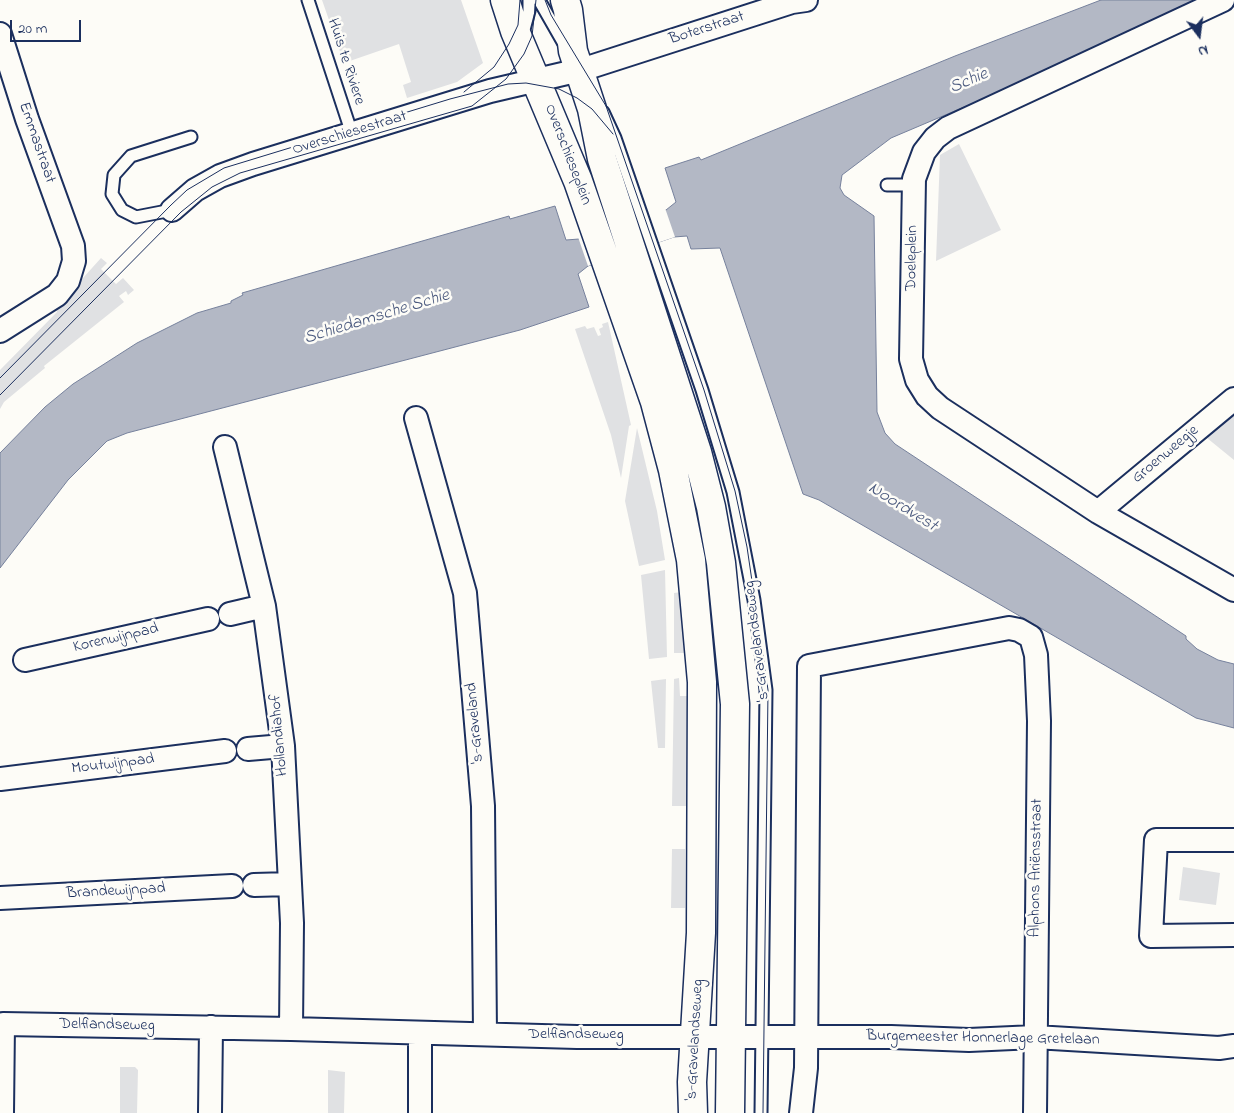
<!DOCTYPE html>
<html>
<head>
<meta charset="utf-8">
<style>
  body { margin:0 }
  #map { position:relative; width:1234px; height:1113px; overflow:hidden; background:#fdfcf7; font-family:"Indie Flower",sans-serif }
  canvas { display:block }
  .north { position:absolute; left:1174px; top:10px; width:50px; height:50px; -webkit-text-stroke:4px #fdfcf7; paint-order:stroke; rotate:165deg; font-size:14px; font-weight:700; line-height:20px; text-align:center; color:#1b2f5e }
  .north::after { content:''; display:block; margin:auto; width:18px; height:22px; background:#1b2f5e; clip-path:polygon(50% 0,100% 100%,50% 72%,0 100%) }
  .scale { position:absolute; left:10px; top:20px; width:71px; height:22px; box-sizing:border-box; border:2px solid #1b2f5e; border-top:0; padding-left:6px; font-size:15px; line-height:18px; white-space:nowrap; color:#1b2f5e; -webkit-text-stroke:4px #fdfcf7; paint-order:stroke }
</style>
</head>
<body>
<div id="map">
<canvas width="1234" height="1113"></canvas>
<div class="north">N</div>
<div class="scale">20 m</div>
</div>
<script>
const ctx = document.querySelector('canvas').getContext('2d');
ctx.lineJoin = 'round';
function fillPath(path, color) {
  ctx.fillStyle = color;
  ctx.fill(path, 'evenodd');
}
function poly(rows) {
  const path = new Path2D();
  for (const r of rows) {
    path.moveTo(r[0], r[1]);
    for (let i = 2; i < r.length; i += 2) path.lineTo(r[i], r[i + 1]);
  }
  return path;
}
function stroke(path, color, width, dash) {
  ctx.strokeStyle = color;
  ctx.lineWidth = width;
  ctx.lineCap = dash ? 'butt' : 'round';
  ctx.setLineDash(dash || []);
  ctx.stroke(path);
}
function write(font, color, halo, rows, align = 'center') {
  ctx.font = font + ' "Indie Flower",sans-serif';
  ctx.lineWidth = 5;
  ctx.setLineDash([]);
  ctx.textBaseline = 'middle';
  ctx.strokeStyle = halo;
  ctx.fillStyle = color;
  for (const [text, x, y, turn = 0] of rows) {
    ctx.save();
    ctx.translate(x, y);
    ctx.rotate((+turn || 0) * Math.PI / 180);
    ctx.textAlign = isNaN(turn) ? turn : align;
    if (halo) ctx.strokeText(text, 0, 0);
    ctx.fillText(text, 0, 0);
    ctx.restore();
  }
}
const green = poly([
  [322,0,461,0,483,63,457,82,407,98,403,85,411,82,399,44,344,63],
  [959,144,1001,230,936,261,940,155],
  [101,258,107,263,101,269,116,284,123,278,134,290,128,295,126,291,119,296,124,302,44,366,45,368,4,402,0,409,0,370,57,312,56,308],
  [608,322,631,425,629,426,621,478,611,435,575,329,585,326,587,329,594,327,598,336,601,335,599,329,603,327,602,324],
  [1234,414,1234,460,1207,438],
  [637,428,657,511,665,560,639,566,625,501],
  [665,570,667,657,649,659,641,575],
  [689,591,695,653,674,653,674,593],
  [679,678,680,696,689,696,697,704,686,790,686,806,672,806,674,679],
  [666,679,665,748,658,748,651,681],
  [672,849,685,849,685,908,671,908],
  [1183,867,1220,873,1216,905,1179,900],
  [120,1067,135,1067,138,1070,137,1113,120,1113],
  [328,1070,345,1072,344,1113,328,1113]
]);
const water = poly([
  [1101,0,1202,0,990,96,891,138,842,175,840,188,844,195,874,216,877,412,885,433,895,444,1186,636,1186,639,1197,649,1218,660,1234,664,1234,728,1196,718,819,500,803,494,720,248,691,249,687,236,674,237,588,266,578,274,589,307,520,330,127,433,107,441,68,480,0,568,0,453,45,407,73,384,137,343,197,313,231,303,231,301,243,295,242,293,509,216,510,219,555,206,566,240,579,239,666,210,676,202,665,168,699,157,701,160,955,56,1101,0]
]);
const pier = poly([
  [665,208,675,237,588,266,578,237]
]);
const service = poly([
  [308,0,352,134],
  [539,0,563,42],
  [522,37,529,11,529,0],
  [603,112,615,138,702,390,733,492,754,600,766,690,761,1113],
  [887,185,914,185],
  [172,210,136,217,122,210,112,194,114,175,131,156,191,137]
]);
const minor = poly([
  [1223,0,948,128,935,138,924,152,914,179,911,359,917,380,927,396,940,408,1098,512,1234,590],
  [0,34,27,119,73,246,74,261,68,281,57,295,0,331],
  [172,210,195,190,220,176,253,164,490,91,584,69,792,2,806,0],
  [416,418,465,593,483,806,485,1034],
  [225,447,264,606,283,746,292,923,291,1029],
  [1098,512,1234,399],
  [230,614,264,606],
  [25,660,208,619],
  [248,749,283,746],
  [0,779,225,751],
  [1234,840,1156,840,1151,936,1234,935],
  [254,885,290,884],
  [0,898,232,886],
  [2,1113,3,1024,291,1029,577,1037,891,1037,969,1040,1035,1037,1219,1048,1234,1046],
  [210,1113,211,1027],
  [420,1113,420,1033],
  [801,1113,806,1068,809,666,1009,628,1019,630,1031,637,1036,655,1039,721,1035,1113]
]);
const secondary = poly([
  [505,0,515,31,578,181,655,402,673,470,691,560,702,682,701,933,692,1082,693,1113],
  [565,0,568,10,573,51,592,109,602,159,697,452,711,507,721,563,735,704,730,1113]
]);
const tram = poly([
  [545,0,551,15,606,106,704,390,735,491,747,547,768,690,763,1113],
  [464,92,494,67,509,44,518,25,520,0],
  [0,378,171,205,187,190,224,168,450,99,508,84,526,83,559,89,577,98,592,109,613,134],
  [0,395,181,212,212,187,240,173,472,106,506,79,524,54,532,36,536,0]
]);
const streetNames = [
  ["Boterstraat",707,29,-18],
  ["Huis te Riviere",345,62,72],
  ["Overschiesestraat",350,134,-17],
  ["Emmastraat",36,143,71],
  ["Overschieseplein",567,155,69],
  ["Doeleplein",913,258,-89],
  ["Groenweegje",1166,455,-40],
  ["Korenwijnpad",116,639,-13],
  ["'s-Gravelandseweg",758,641,-97],
  ["'s-Graveland",476,723,-95],
  ["Hollandiahof",280,735,-95],
  ["Moutwijnpad",113,765,-7],
  ["Alphons Ariënsstraat",1037,868,-89],
  ["Brandewijnpad",116,892,-3],
  ["Delflandseweg",107,1026,1],
  ["Delflandseweg",576,1035],
  ["Burgemeester Honnerlage Gretelaan",983,1039,1],
  ["'s-Gravelandseweg",696,1040,-87]
];
const waterNames = [
  ["Schie",969,82,-23],
  ["Schiedamsche Schie",377,318,-17],
  ["Noordvest",902,508,32]
];
fillPath(green, '#e0e1e3');
fillPath(water, '#b3b8c5');
stroke(water, '#76819c', 1);
fillPath(pier, '#fdfcf7');
stroke(service, '#1b2f5e', 15);
stroke(minor, '#1b2f5e', 26);
stroke(secondary, '#1b2f5e', 31);
stroke(service, '#fdfcf7', 11);
stroke(minor, '#fdfcf7', 22);
stroke(secondary, '#fdfcf7', 28);
stroke(tram, '#1b2f5e', 1);
write('16px', '#1b2f5e', '#fdfcf7', streetNames);
write('italic 18px', '#49587d', '#fdfcf7', waterNames);
</script>
</body>
</html>
